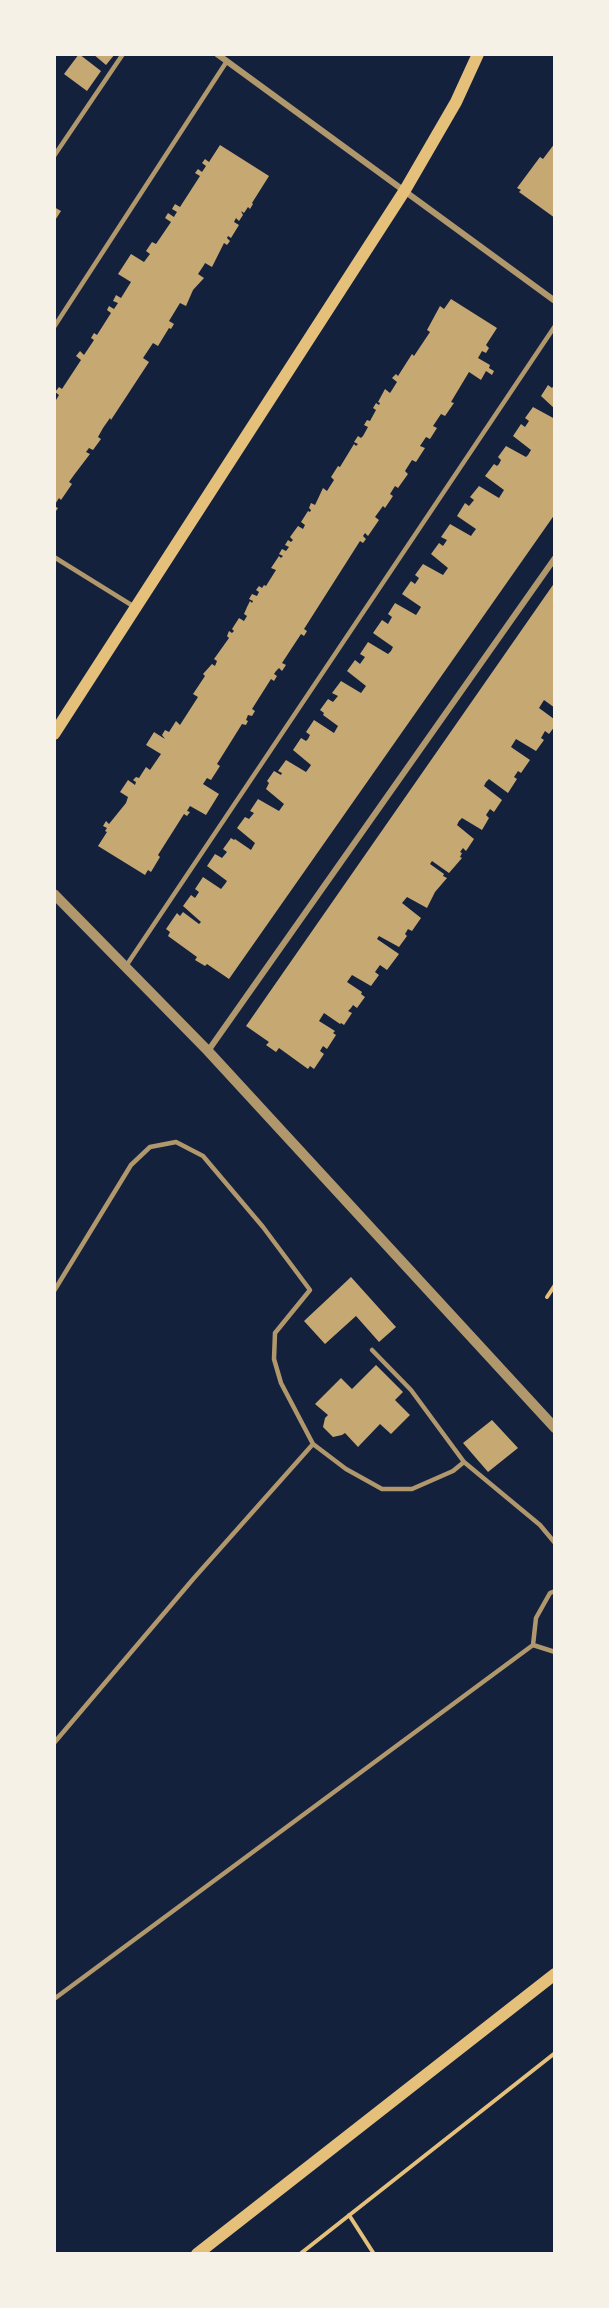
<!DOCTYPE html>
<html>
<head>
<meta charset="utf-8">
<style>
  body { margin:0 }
  #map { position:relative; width:609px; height:2308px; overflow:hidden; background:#14213d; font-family:"IBM Plex Serif",serif }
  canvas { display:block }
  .frame { position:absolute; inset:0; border:56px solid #f6f1e7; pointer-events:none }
</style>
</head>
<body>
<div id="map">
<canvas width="609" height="2308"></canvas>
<div class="frame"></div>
</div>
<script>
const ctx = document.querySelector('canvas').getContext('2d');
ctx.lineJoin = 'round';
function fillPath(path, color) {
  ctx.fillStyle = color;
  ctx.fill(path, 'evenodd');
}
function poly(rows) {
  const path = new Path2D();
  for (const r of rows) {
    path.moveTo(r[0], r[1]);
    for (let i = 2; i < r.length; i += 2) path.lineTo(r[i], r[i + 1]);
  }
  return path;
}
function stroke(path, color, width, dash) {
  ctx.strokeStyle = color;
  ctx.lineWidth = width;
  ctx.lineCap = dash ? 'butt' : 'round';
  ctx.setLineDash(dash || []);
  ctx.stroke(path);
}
const building = poly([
  [79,54,101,71,87,91,64,74],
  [93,54,115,54,106,65],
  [555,143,555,218,519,192,521,190,517,188,540,157,543,159],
  [220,145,269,176,252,203,253,204,250,209,248,207,244,213,241,211,243,215,239,221,236,218,234,222,239,225,231,238,228,236,227,238,230,241,227,245,224,243,212,267,205,263,204,265,198,274,204,278,193,290,186,306,180,303,169,321,174,324,171,329,169,328,158,346,153,343,143,358,149,362,111,420,110,418,103,428,98,437,101,439,93,450,89,448,86,452,90,454,74,475,69,482,72,484,61,500,59,498,54,506,58,508,54,514,54,399,56,400,59,395,55,392,59,387,62,389,81,360,76,356,80,351,84,355,94,340,91,338,94,333,97,335,111,313,107,310,109,306,114,309,118,303,113,301,116,295,121,298,131,282,118,274,131,254,144,262,150,254,146,251,152,242,156,244,171,222,165,218,168,213,174,217,175,215,177,212,172,209,175,204,180,207,200,176,195,173,198,169,202,172,206,166,202,163,205,159,209,162],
  [54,207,61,211,54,222],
  [451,299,497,328,486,345,489,348,486,353,482,351,478,358,490,365,489,368,494,371,492,375,486,371,481,380,469,372,451,402,454,403,445,416,441,414,433,426,437,428,430,439,426,437,420,446,425,448,416,462,412,460,405,471,408,474,398,488,395,486,390,494,393,496,385,508,383,506,375,517,379,520,368,536,365,533,363,536,366,539,363,543,360,541,304,629,307,631,304,636,301,634,282,663,286,665,282,671,279,668,276,671,274,674,277,676,274,681,271,679,252,709,255,711,252,716,248,715,246,720,248,721,246,725,242,724,217,764,220,766,211,780,207,778,203,784,219,794,206,815,190,806,187,811,190,812,187,816,184,814,158,855,160,857,151,872,148,870,145,875,98,846,107,832,105,831,107,828,103,826,106,821,109,824,126,803,128,797,120,792,128,780,135,785,136,782,133,780,136,777,139,778,146,767,150,770,161,754,146,745,154,732,165,739,162,735,165,730,169,732,176,721,180,725,198,697,193,694,205,676,203,674,212,664,215,666,217,661,214,659,229,638,227,636,229,631,232,633,234,631,232,629,239,618,244,621,247,616,244,614,247,607,250,601,252,603,253,601,249,599,252,594,257,596,259,592,256,590,259,586,262,588,264,585,266,586,276,570,271,568,279,556,281,558,283,556,279,554,282,549,286,551,289,547,285,545,288,540,291,542,293,540,290,537,298,526,303,529,305,525,301,522,308,511,310,512,311,510,309,508,311,503,315,505,316,503,323,488,327,491,334,480,331,477,338,466,340,467,354,444,356,446,358,444,354,442,358,436,361,438,363,436,368,427,364,425,367,420,370,421,376,410,373,408,376,403,379,405,380,403,378,402,385,389,390,393,392,390,397,382,392,378,396,374,398,376,412,354,414,356,430,332,427,330,440,306,444,309],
  [555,384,555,409,541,396,548,385,552,388],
  [533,407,555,419,555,514,229,979,207,964,205,966,195,960,197,957,168,936,170,932,166,929,177,913,180,916,183,912,199,924,201,922,183,906,191,895,195,898,199,892,195,889,203,877,221,889,225,884,227,881,207,866,215,854,222,858,227,852,223,849,231,838,234,840,235,839,251,850,255,843,237,828,245,817,249,819,254,813,250,811,258,799,279,811,284,804,266,789,269,783,267,781,274,771,281,775,282,773,278,771,286,760,306,772,309,768,311,765,293,750,301,738,306,741,308,739,310,735,306,732,314,720,334,733,338,726,323,715,324,713,320,710,328,699,333,702,338,696,332,693,341,681,361,693,366,686,347,671,355,660,360,664,365,657,360,654,368,642,388,654,391,651,393,647,373,633,382,620,388,624,392,617,388,614,395,603,416,615,418,612,421,607,402,594,411,581,415,584,419,578,415,575,423,564,443,575,448,568,431,554,439,543,443,546,447,540,441,537,450,524,471,536,473,533,476,529,457,516,465,503,469,506,474,500,470,497,479,486,499,498,504,490,485,476,494,464,497,466,499,464,501,460,498,457,506,446,526,457,528,455,531,450,513,436,521,424,525,427,529,421,525,418],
  [555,582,555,708,544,700,539,708,554,719,555,726,549,734,545,731,541,738,544,740,536,751,516,739,511,747,530,760,521,773,518,771,514,777,517,779,508,793,489,779,486,782,484,786,502,800,494,812,490,809,486,815,489,818,482,830,462,818,459,821,457,825,474,839,466,851,463,848,460,852,462,853,460,857,462,858,449,873,432,861,430,864,444,874,443,876,447,878,435,892,427,908,407,897,402,903,421,918,412,931,408,929,405,934,407,936,399,947,379,936,377,939,399,954,387,970,380,965,375,972,379,975,371,986,352,975,347,982,362,992,361,994,365,997,357,1008,353,1005,351,1008,348,1011,352,1013,344,1025,341,1023,340,1024,324,1013,319,1021,335,1031,333,1033,336,1035,327,1049,323,1046,320,1051,324,1054,314,1069,310,1066,308,1069,279,1048,276,1052,266,1045,269,1042,246,1026],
  [351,1277,396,1327,379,1342,356,1316,325,1344,304,1321],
  [376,1365,403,1392,395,1400,410,1415,391,1434,380,1424,358,1447,345,1433,342,1435,333,1437,323,1427,325,1418,328,1415,315,1404,341,1378,352,1389],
  [492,1420,518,1448,488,1472,463,1443]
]);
const path = poly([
  [547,1297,555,1285],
  [349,2215,374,2254],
  [300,2254,555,2053]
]);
const service = poly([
  [54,156,123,54],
  [54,327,227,61],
  [54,557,133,606],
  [126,966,555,326],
  [54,1291,131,1165,150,1147,176,1142,203,1156,263,1227,310,1290,275,1333,274,1359,281,1383,313,1444,346,1469,382,1489,412,1489,453,1471,464,1462,540,1525,555,1543],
  [372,1350,411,1390,464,1462],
  [555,1591,550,1593,536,1618,533,1645,555,1652],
  [54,1743,194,1578,313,1444],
  [54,1999,533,1645]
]);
const minor = poly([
  [217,54,555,301],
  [208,1051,555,558]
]);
const tertiary = poly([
  [54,894,208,1051,555,1428]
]);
const secondary = poly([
  [54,734,405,190,456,102,478,54],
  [197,2254,555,1974]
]);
fillPath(building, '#c6a872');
stroke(path, '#e5c07b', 4);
stroke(service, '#b1986c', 4.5);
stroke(minor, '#b1986c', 6);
stroke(tertiary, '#b1986c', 10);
stroke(secondary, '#e5c07b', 12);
</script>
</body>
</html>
